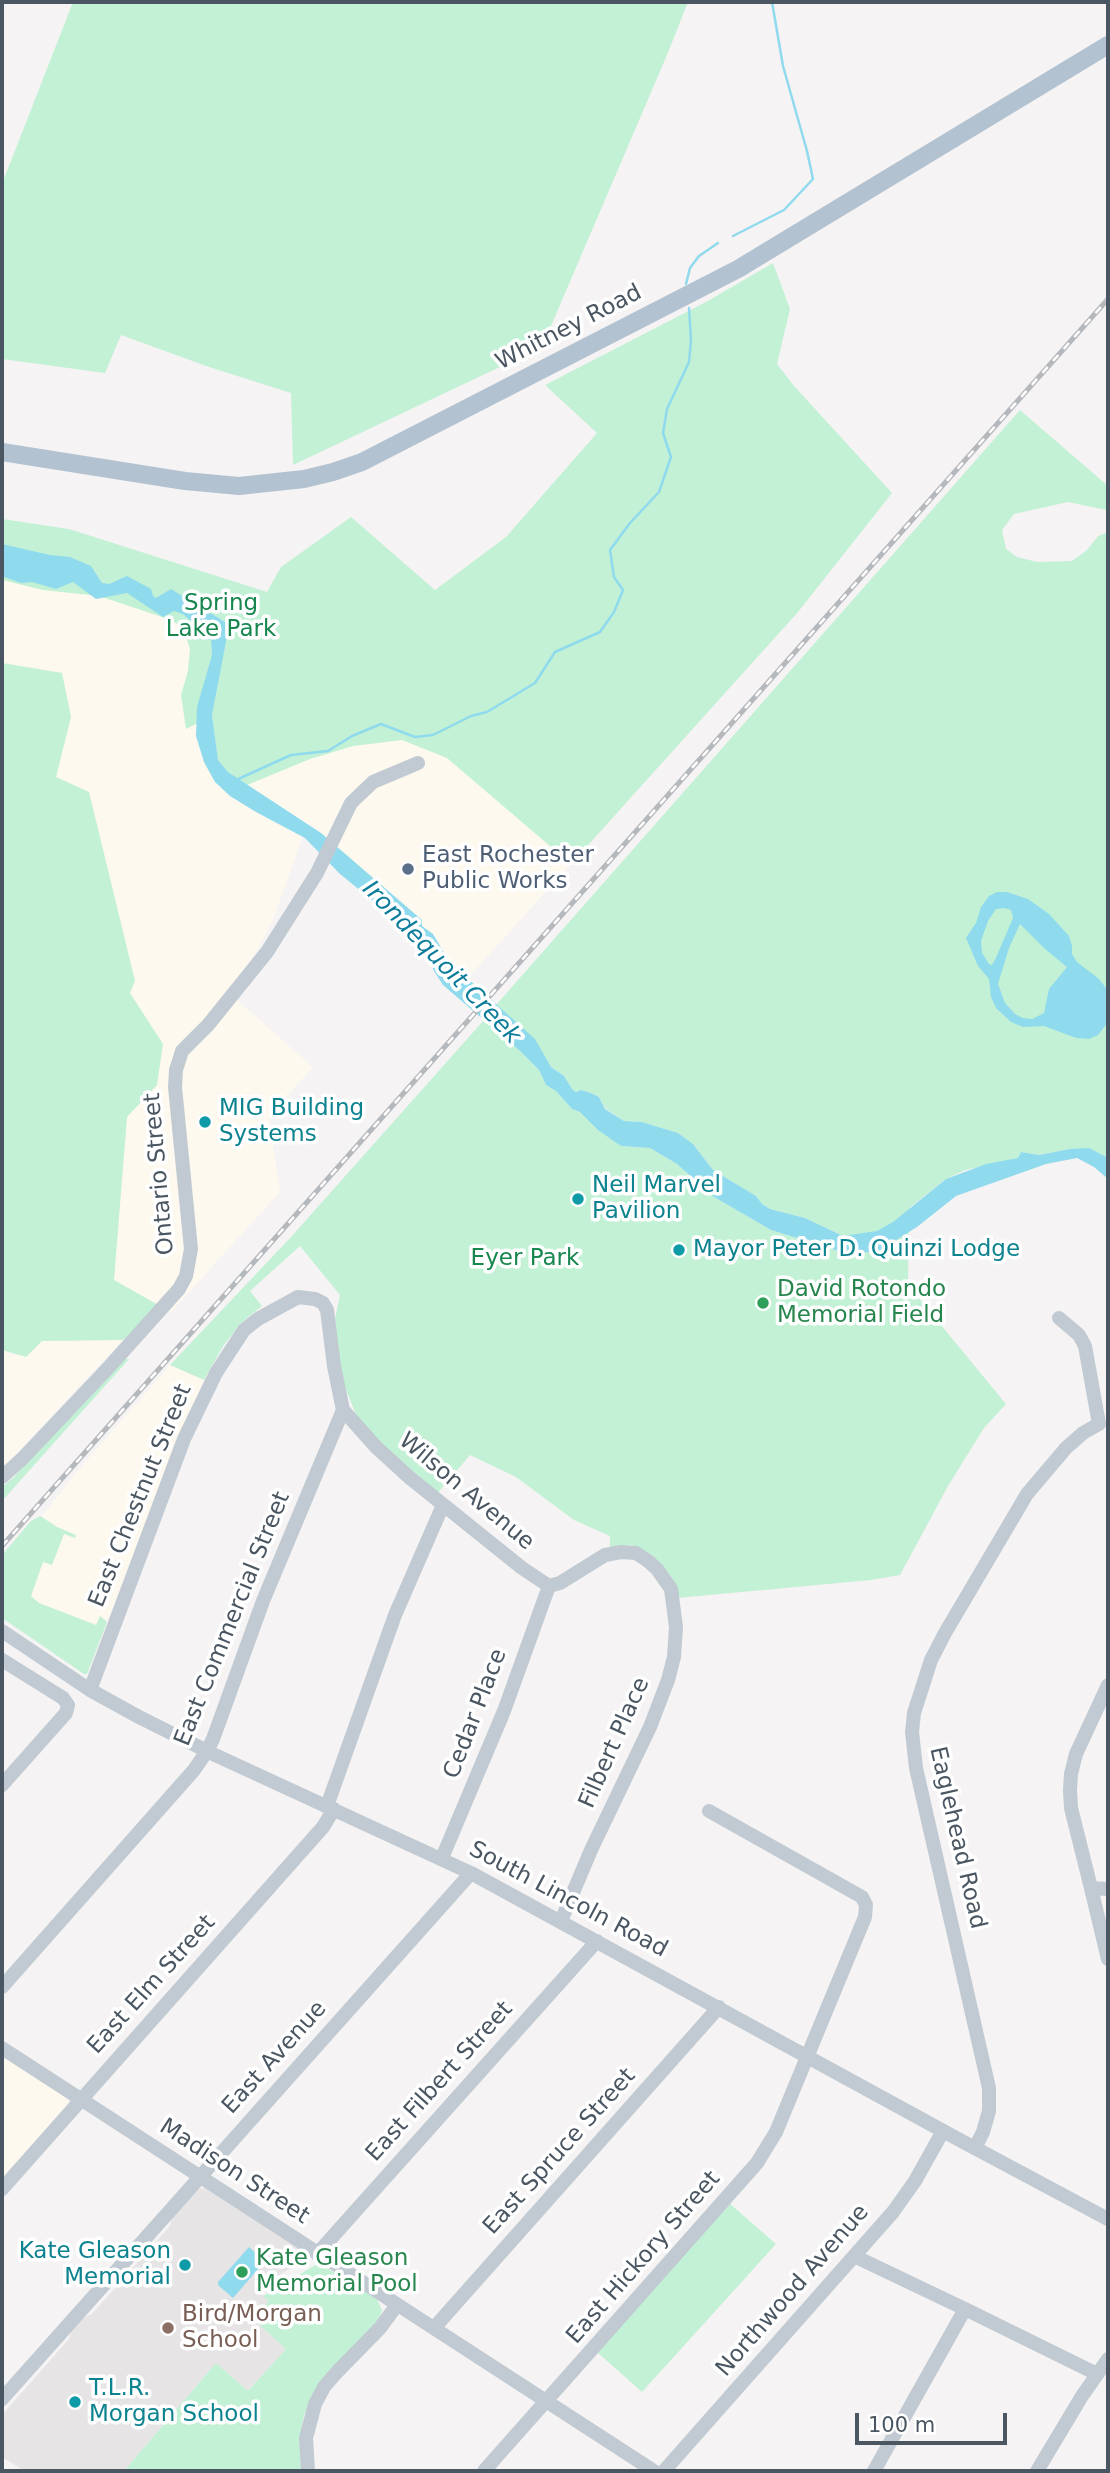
<!DOCTYPE html>
<html>
<head>
<meta charset="utf-8">
<style>
  body { margin:0 }
  #map { position:relative; width:1110px; height:2473px; overflow:hidden; background:#f5f3f3; font-family:"DejaVu Sans",sans-serif }
  canvas { display:block }
  .frame { position:absolute; inset:0; border:4px solid #4a5661; pointer-events:none }
  .scale { position:absolute; left:855px; top:2413px; width:152px; height:32px; box-sizing:border-box; border:4px solid #4a5661; border-top:0; padding-left:9px; font-size:21px; line-height:24px; white-space:nowrap; color:#4a5661; -webkit-text-stroke:5px #fff; paint-order:stroke }
</style>
</head>
<body>
<div id="map">
<canvas width="1110" height="2473"></canvas>
<div class="frame"></div>
<div class="scale">100 m</div>
</div>
<script>
const ctx = document.querySelector('canvas').getContext('2d');
ctx.lineJoin = 'round';
function fillPath(path, color) {
  ctx.fillStyle = color;
  ctx.fill(path, 'evenodd');
}
function poly(rows) {
  const path = new Path2D();
  for (const r of rows) {
    path.moveTo(r[0], r[1]);
    for (let i = 2; i < r.length; i += 2) path.lineTo(r[i], r[i + 1]);
  }
  return path;
}
function stroke(path, color, width, dash) {
  ctx.strokeStyle = color;
  ctx.lineWidth = width;
  ctx.lineCap = dash ? 'butt' : 'round';
  ctx.setLineDash(dash || []);
  ctx.stroke(path);
}
function write(font, color, halo, rows, align = 'center') {
  ctx.font = font + ' "DejaVu Sans",sans-serif';
  ctx.lineWidth = 7;
  ctx.setLineDash([]);
  ctx.textBaseline = 'middle';
  ctx.strokeStyle = halo;
  ctx.fillStyle = color;
  for (const [text, x, y, turn = 0] of rows) {
    ctx.save();
    ctx.translate(x, y);
    ctx.rotate((+turn || 0) * Math.PI / 180);
    ctx.textAlign = isNaN(turn) ? turn : align;
    if (halo) ctx.strokeText(text, 0, 0);
    ctx.fillText(text, 0, 0);
    ctx.restore();
  }
}
const commercial = poly([
  [2,576,115,596,174,611,205,634,196,736,204,762,215,782,256,812,303,836,274,917,258,949,228,992,313,1067,269,1117,280,1192,171,1312,114,1280,127,1117,157,1085,162,1044,130,993,135,981,89,792,56,778,71,717,62,673,2,663],
  [402,740,447,758,571,864,467,979,447,958,433,934,422,926,421,920,321,833,247,785,310,759,353,746],
  [123,1340,13,1457,2,1467,2,1350,15,1355,42,1341],
  [170,1365,204,1380,178,1438,107,1622,105,1619,97,1625,39,1603,31,1596,43,1561,52,1564,64,1534,74,1538,76,1536,57,1527,42,1516,75,1474],
  [2,2055,66,2097,69,2103,2,2178]
]);
const education = poly([
  [206,2188,300,2249,302,2253,302,2257,296,2265,256,2289,269,2301,253,2319,286,2349,248,2391,216,2363,124,2471,25,2471,2,2457,2,2415,69,2339,71,2332,83,2318,92,2314,170,2226,172,2218,198,2189]
]);
const green = poly([
  [73,2,688,2,667,55,542,347,293,465,291,393,209,367,121,335,105,373,2,359,2,184],
  [773,263,790,309,777,364,794,386,892,493,798,612,571,864,447,758,402,740,353,746,310,759,247,785,228,772,218,760,212,716,186,729,181,695,188,671,190,649,183,628,171,620,99,596,43,590,2,580,2,519,69,529,267,592,281,567,351,517,435,590,506,537,597,433,545,385,706,302],
  [1020,410,1108,486,1108,507,1106,510,1068,502,1014,514,1002,530,1006,549,1017,557,1037,562,1072,561,1087,550,1098,536,1108,532,1108,1158,1070,1149,1039,1155,1021,1152,1018,1158,965,1170,946,1179,909,1208,908,1285,1006,1404,984,1428,948,1486,900,1575,871,1580,677,1598,660,1563,652,1555,632,1545,610,1547,610,1536,574,1520,516,1477,470,1455,436,1495,395,1460,358,1420,345,1387,337,1349,335,1319,340,1295,300,1246,250,1291,262,1306,241,1323,223,1346,204,1380,170,1365,291,1237,484,1020,520,1051,539,1070,546,1085,556,1091,572,1109,580,1112,621,1146,650,1148,677,1164,714,1197,771,1230,845,1253,843,1236,805,1218,770,1209,762,1204,756,1196,713,1170,693,1144,678,1133,642,1122,624,1121,605,1108,599,1097,591,1093,581,1090,576,1092,572,1089,564,1076,551,1067,535,1040,496,1005],
  [2,663,62,673,71,717,56,777,89,792,135,981,130,993,163,1044,157,1085,127,1117,114,1280,160,1306,123,1340,42,1341,26,1357,2,1350],
  [124,1359,129,1359,2,1501,2,1487,13,1478,110,1369],
  [40,1516,57,1527,76,1535,75,1538,64,1534,52,1565,43,1562,31,1596,39,1603,96,1625,100,1616,107,1622,87,1674,84,1674,2,1618,2,1555,31,1521],
  [729,2203,776,2244,642,2392,597,2352],
  [319,2263,377,2299,382,2310,380,2316,372,2328,312,2396,304,2415,300,2436,301,2471,124,2471,216,2363,248,2391,286,2349,253,2319,269,2301,263,2296]
]);
const water = poly([
  [2,544,50,555,70,557,91,566,102,583,109,584,127,576,151,589,153,596,156,598,171,589,225,622,228,631,212,715,218,760,228,772,321,833,422,920,422,926,433,934,447,958,457,969,535,1039,551,1067,564,1076,572,1089,576,1092,581,1090,591,1093,599,1097,605,1109,624,1121,642,1122,678,1133,693,1144,713,1170,756,1196,762,1204,770,1209,805,1218,843,1236,877,1231,893,1222,946,1179,986,1164,1018,1158,1021,1152,1039,1155,1070,1149,1089,1148,1108,1158,1108,1179,1094,1167,1077,1158,1046,1164,956,1196,917,1227,877,1252,845,1253,771,1230,714,1197,677,1164,650,1148,621,1146,598,1130,580,1112,572,1109,556,1091,546,1085,539,1070,520,1051,443,985,434,971,420,939,340,874,305,838,256,812,230,796,215,782,204,762,196,736,197,707,212,655,211,640,205,634,183,614,174,611,163,617,127,593,96,599,73,582,56,589,32,582,21,583,2,576],
  [997,892,1007,892,1028,899,1049,914,1069,936,1072,946,1072,954,1077,962,1099,979,1106,988,1108,1022,1098,1035,1089,1039,1076,1038,1044,1026,1023,1027,1011,1022,996,1008,991,997,989,979,978,966,966,938,976,923,981,907,989,896],
  [1004,908,1011,910,1013,918,995,960,992,965,989,964,982,953,981,941,988,921,996,909],
  [1020,924,1045,949,1067,967,1049,989,1044,1013,1032,1019,1023,1018,1015,1014,1005,1003,998,984,1009,948],
  [249,2247,265,2261,233,2298,218,2285,218,2282]
]);
const stream = poly([
  [733,236,784,210,813,179,807,151,783,66,772,2],
  [686,284,690,268,699,256,718,243],
  [236,780,291,755,328,751,352,736,381,724,415,737,433,735,471,716,487,712,535,683,555,652,600,632,614,612,623,590,614,577,610,550,630,523,659,492,671,457,663,433,667,409,689,362,691,340,689,308]
]);
const minor = poly([
  [1059,1318,1079,1335,1085,1346,1099,1424],
  [2,1477,22,1459,109,1367,179,1289,186,1276,191,1249,175,1087,176,1070,182,1051,208,1025,267,952,317,873,351,803,373,782,418,763],
  [2,1631,90,1690,139,1717,215,1755,471,1873,956,2138,1108,2219],
  [2,1660,63,1698,68,1705,66,1713,2,1785],
  [1108,1685,1076,1754,1071,1774,1070,1790,1071,1808,1091,1888,1108,1889],
  [90,1690,184,1439,216,1373,244,1330,258,1319,298,1297,315,1299,323,1303,327,1310,334,1366,343,1410,376,1447,410,1478,522,1568,549,1586,560,1583,605,1555,621,1552,636,1553,648,1561,657,1569,671,1589,676,1627,674,1657,668,1680,650,1727,591,1850,561,1921],
  [327,1806,395,1615,443,1505],
  [442,1858,504,1711,549,1586],
  [1091,1888,1108,1959],
  [2,1987,194,1770,207,1751,213,1739,263,1601,343,1410],
  [2,2048,654,2471],
  [975,2148,983,2132,989,2111,989,2088,916,1768,912,1732,914,1713,931,1660,945,1633,1027,1494,1066,1448,1083,1433,1099,1424],
  [2,2189,323,1827,334,1809],
  [317,2254,597,1941],
  [854,2256,965,2309],
  [434,2328,719,2007],
  [2,2399,471,1873],
  [308,2471,306,2438,315,2404,324,2387,337,2372,380,2328,397,2305],
  [484,2471,757,2163,776,2132,865,1917,866,1905,862,1897,709,1811],
  [664,2471,893,2212,915,2181,943,2131],
  [874,2471,965,2309,1097,2374],
  [1037,2471,1082,2396,1108,2359]
]);
const major = poly([
  [2,452,185,481,239,486,304,479,333,472,362,462,738,269,1108,45]
]);
const rail = poly([
  [2,1546,1108,299]
]);
const markers = [
  [408,869,7,"#5c6f8a"],
  [205,1122,7,"#0f9aa8"],
  [578,1199,7,"#0f9aa8"],
  [679,1250,7,"#0f9aa8"],
  [763,1303,7,"#2e9e5b"],
  [185,2265,7,"#0f9aa8"],
  [242,2272,7,"#2e9e5b"],
  [168,2328,7,"#8d6e63"],
  [75,2402,7,"#0f9aa8"]
];
const streetNames = [
  ["Whitney Road",569,328,-27],
  ["Ontario Street",160,1174,-95],
  ["Wilson Avenue",466,1492,40],
  ["East Chestnut Street",141,1496,-68],
  ["East Commercial Street",233,1619,-68],
  ["Cedar Place",476,1714,-69],
  ["Filbert Place",615,1743,-66],
  ["Eaglehead Road",957,1838,77],
  ["South Lincoln Road",568,1900,28],
  ["East Elm Street",152,1985,-48],
  ["East Avenue",275,2058,-48],
  ["East Filbert Street",440,2082,-48],
  ["East Spruce Street",560,2152,-48],
  ["Madison Street",234,2172,33],
  ["East Hickory Street",644,2258,-49],
  ["Northwood Avenue",793,2291,-49]
];
const parkNames = [
  ["Spring",221,604],
  ["Lake Park",221,630],
  ["Eyer Park",525,1259]
];
const serviceNames = [
  ["East Rochester",422,856],
  ["Public Works",422,882]
];
const cultureNames = [
  ["MIG Building",219,1109],
  ["Systems",219,1135],
  ["Neil Marvel",592,1186],
  ["Pavilion",592,1212],
  ["Mayor Peter D. Quinzi Lodge",693,1250],
  ["Kate Gleason",171,2252,"right"],
  ["Memorial",171,2278,"right"],
  ["T.L.R.",89,2389],
  ["Morgan School",89,2415]
];
const leisureNames = [
  ["David Rotondo",777,1290],
  ["Memorial Field",777,1316],
  ["Kate Gleason",256,2259],
  ["Memorial Pool",256,2285]
];
const educationNames = [
  ["Bird/Morgan",182,2315],
  ["School",182,2341]
];
const waterNames = [
  ["Irondequoit Creek",441,963,46]
];
fillPath(commercial, '#fdf9ef');
fillPath(education, '#e6e4e5');
fillPath(green, '#c3f1d5');
fillPath(water, '#90daee');
stroke(stream, '#90daee', 2.5);
stroke(minor, '#c1cad2', 14);
stroke(major, '#b3c2d1', 18);
stroke(rail, '#b5b8bd', 5);
stroke(rail, '#fff', 2.5, [8]);
for (const [x, y, r, color] of markers) {
  const dot = new Path2D();
  dot.arc(x, y, r, 0, 2 * Math.PI);
  ctx.fillStyle = color;
  ctx.fill(dot);
  stroke(dot, '#fff', 2.5);
}
write('23px', '#4a5661', '#fff', streetNames);
write('23px', '#17864f', '#fff', parkNames);
write('23px', '#4e5e75', '#fff', serviceNames, 'left');
write('23px', '#0d838f', '#fff', cultureNames, 'left');
write('23px', '#27864d', '#fff', leisureNames, 'left');
write('23px', '#785e54', '#fff', educationNames, 'left');
write('italic 24px', '#0c7c9b', '#fff', waterNames);
</script>
</body>
</html>
